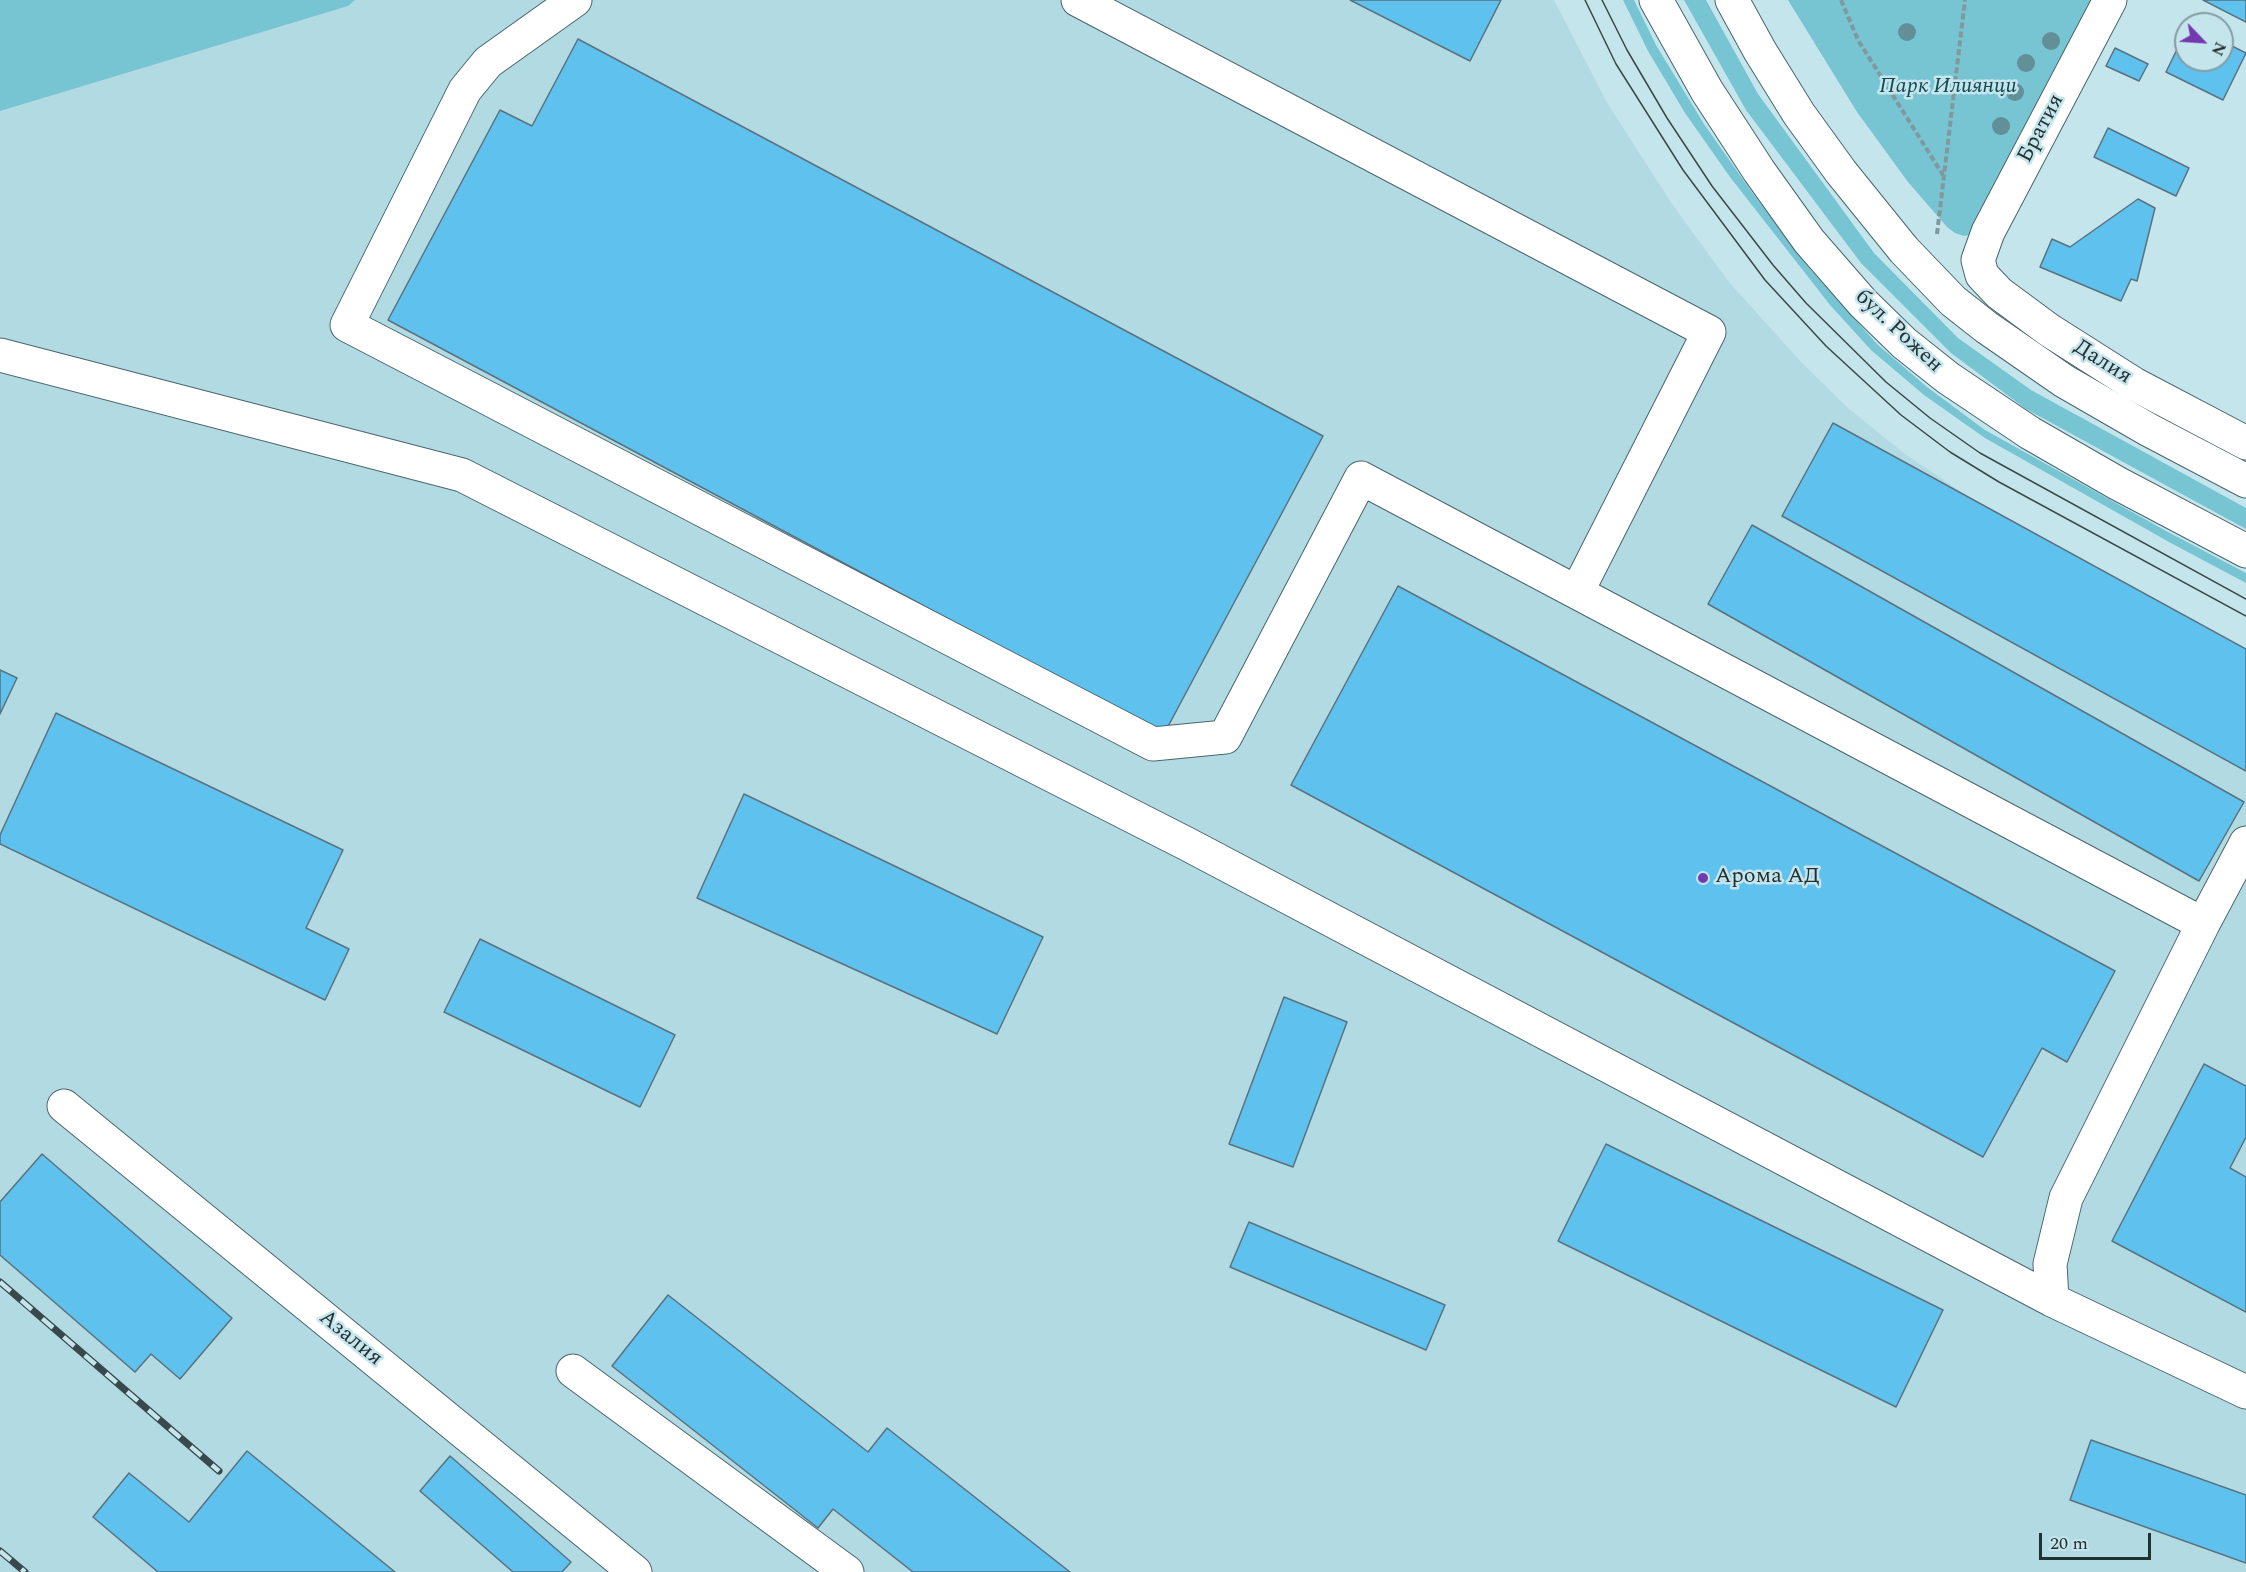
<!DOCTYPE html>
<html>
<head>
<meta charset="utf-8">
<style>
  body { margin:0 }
  #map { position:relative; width:2246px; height:1572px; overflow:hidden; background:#c5e5ec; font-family:Spectral,serif }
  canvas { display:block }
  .north { position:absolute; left:2174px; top:12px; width:60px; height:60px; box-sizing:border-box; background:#c5e5ec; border:2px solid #849da2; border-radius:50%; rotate:115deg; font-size:16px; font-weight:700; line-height:24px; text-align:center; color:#233032 }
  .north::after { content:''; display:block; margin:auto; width:21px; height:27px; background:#7339af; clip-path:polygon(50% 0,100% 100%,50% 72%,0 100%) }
  .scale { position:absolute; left:2039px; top:1533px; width:112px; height:27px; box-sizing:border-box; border:3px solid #233032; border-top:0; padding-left:8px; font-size:18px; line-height:21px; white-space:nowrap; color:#233032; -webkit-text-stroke:4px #c5e5ec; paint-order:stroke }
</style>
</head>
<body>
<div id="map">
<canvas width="2246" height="1572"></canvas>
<div class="north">N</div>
<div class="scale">20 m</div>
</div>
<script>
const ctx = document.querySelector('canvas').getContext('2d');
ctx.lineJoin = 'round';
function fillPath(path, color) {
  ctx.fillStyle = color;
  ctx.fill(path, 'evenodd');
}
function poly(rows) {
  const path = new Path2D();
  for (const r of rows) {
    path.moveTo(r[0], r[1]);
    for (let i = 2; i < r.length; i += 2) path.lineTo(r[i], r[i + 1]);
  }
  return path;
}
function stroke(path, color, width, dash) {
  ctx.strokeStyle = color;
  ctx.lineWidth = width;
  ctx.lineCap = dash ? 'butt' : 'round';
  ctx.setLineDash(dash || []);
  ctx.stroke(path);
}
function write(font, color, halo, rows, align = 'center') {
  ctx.font = font + ' Spectral,serif';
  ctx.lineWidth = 5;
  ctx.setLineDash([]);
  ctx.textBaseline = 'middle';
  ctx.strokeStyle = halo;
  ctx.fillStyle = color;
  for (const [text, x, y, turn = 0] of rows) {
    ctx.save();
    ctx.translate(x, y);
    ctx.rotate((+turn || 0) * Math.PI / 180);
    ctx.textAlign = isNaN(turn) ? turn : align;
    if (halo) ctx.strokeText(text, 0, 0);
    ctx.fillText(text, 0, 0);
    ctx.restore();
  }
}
const built = poly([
  [0,0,1554,0,1606,101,1670,201,1728,281,1801,362,1848,408,1905,454,1972,499,2246,649,2246,1572,0,1572]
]);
const green = poly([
  [0,0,355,0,348,6,0,111],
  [1623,0,1634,0,1656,45,1704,124,1751,191,1810,269,1878,345,1927,387,1985,430,2168,532,2246,573,2246,583,2169,542,1985,438,1924,395,1871,350,1830,305,1730,177,1685,113,1648,51],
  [1684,0,1706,0,1758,94,1874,253,1958,338,2031,390,2246,508,2246,529,2026,409,1951,353,1861,263,1746,110],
  [1788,0,2091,0,1976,227,1970,235,1964,236,1955,233,1947,227,1908,182,1857,112]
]);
const building = poly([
  [1350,0,1501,0,1470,61,1350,0],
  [2203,0,2246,0,2246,22,2203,0],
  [2186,31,2186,60,2222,60,2222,41,2246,53,2223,100,2166,72,2186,31],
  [578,39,1323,436,1164,734,388,320,500,110,532,126,578,39],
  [2115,48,2148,64,2139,81,2106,66,2115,48],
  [2108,128,2189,168,2176,196,2094,157,2108,128],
  [2138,199,2155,208,2137,281,2131,279,2121,301,2040,267,2052,239,2070,247,2138,199],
  [1833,423,2246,649,2246,771,1782,516,1833,423],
  [1752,525,2244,802,2199,881,1708,604,1752,525],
  [1398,586,2115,971,2067,1062,2042,1048,1983,1157,1291,785,1398,586],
  [0,670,17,678,0,714,0,670],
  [56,713,343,850,306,928,349,949,325,1000,0,844,0,835,56,713],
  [744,794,1043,937,997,1034,697,898,744,794],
  [480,939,675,1035,640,1107,444,1012,480,939],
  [1284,997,1347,1022,1293,1167,1229,1144,1284,997],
  [2204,1064,2246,1086,2246,1137,2230,1168,2246,1177,2246,1312,2112,1241,2204,1064],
  [1606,1144,1943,1310,1896,1407,1558,1241,1606,1144],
  [42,1154,232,1318,180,1379,151,1354,135,1372,0,1255,0,1202,42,1154],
  [1249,1222,1445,1305,1426,1350,1230,1267,1249,1222],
  [668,1295,868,1452,887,1428,1070,1572,913,1572,833,1509,818,1528,612,1366,668,1295],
  [2091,1440,2246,1495,2246,1563,2070,1500,2091,1440],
  [247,1451,395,1572,158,1572,93,1517,129,1473,189,1522,247,1451],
  [450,1456,571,1562,562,1572,513,1572,420,1491,450,1456]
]);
const path = poly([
  [1841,0,1858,40,1943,175],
  [1937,234,1965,0]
]);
const minor = poly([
  [575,0,488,62,465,90,347,325,1153,744,1225,737,1361,478,2203,924],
  [1078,0,1709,332,1577,592],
  [2110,0,1988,232,1978,260,1982,275,1999,293,2049,330,2134,384,2246,443],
  [0,355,462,475,1187,844,2052,1300,2246,1392],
  [64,1106,635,1572],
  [2052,1300,2050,1264,2066,1198,2203,924,2246,843],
  [573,1371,847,1572]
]);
const major = poly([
  [1656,0,1707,91,1759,171,1809,241,1863,303,1904,343,1948,378,2030,433,2117,483,2246,551],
  [1732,0,1760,51,1799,114,1841,172,1904,250,1953,301,1986,327,2064,381,2149,430,2246,481]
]);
const tram = poly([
  [1585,0,1616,64,1683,170,1765,280,1826,346,1901,415,1950,452,1999,482,2246,616],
  [1602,0,1627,50,1667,118,1712,186,1773,265,1806,303,1886,382,1930,418,1980,453,2246,599]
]);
const rail = poly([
  [0,1282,219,1471],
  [0,1551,25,1572]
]);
const trees = [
  [1907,32],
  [2051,41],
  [2026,63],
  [2015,92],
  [2001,126]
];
const markers = [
  [1703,878,6,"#7339af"]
];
const parkNames = [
  ["Парк Илиянци",1948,88]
];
const streetNames = [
  ["Братия",2042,129,-62],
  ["бул. Рожен",1898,332,43],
  ["Далия",2102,363,32],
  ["Азалия",350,1339,39]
];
const poiNames = [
  ["Арома АД",1715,878]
];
fillPath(built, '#b2dae3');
fillPath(green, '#77c4d3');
fillPath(building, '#5fc2ee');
stroke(building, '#5a727e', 1.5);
stroke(minor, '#4a666c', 35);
stroke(major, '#4a666c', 35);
stroke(path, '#81999d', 4, [6, 3]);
stroke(minor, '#fff', 33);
stroke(major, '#fff', 33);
stroke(tram, '#39494b', 1.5);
stroke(rail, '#39494b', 7);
stroke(rail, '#c5e5ec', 4.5, [14]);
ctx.fillStyle = '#638f98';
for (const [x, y] of trees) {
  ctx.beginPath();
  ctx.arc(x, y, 9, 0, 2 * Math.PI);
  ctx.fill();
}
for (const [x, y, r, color] of markers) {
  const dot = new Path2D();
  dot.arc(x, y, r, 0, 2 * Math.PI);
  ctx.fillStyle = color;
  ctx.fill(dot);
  stroke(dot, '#c5e5ec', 2);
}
write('italic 22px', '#134953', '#c5e5ec', parkNames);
write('22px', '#233032', '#c5e5ec', streetNames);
write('22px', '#233032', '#c5e5ec', poiNames, 'left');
</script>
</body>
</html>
